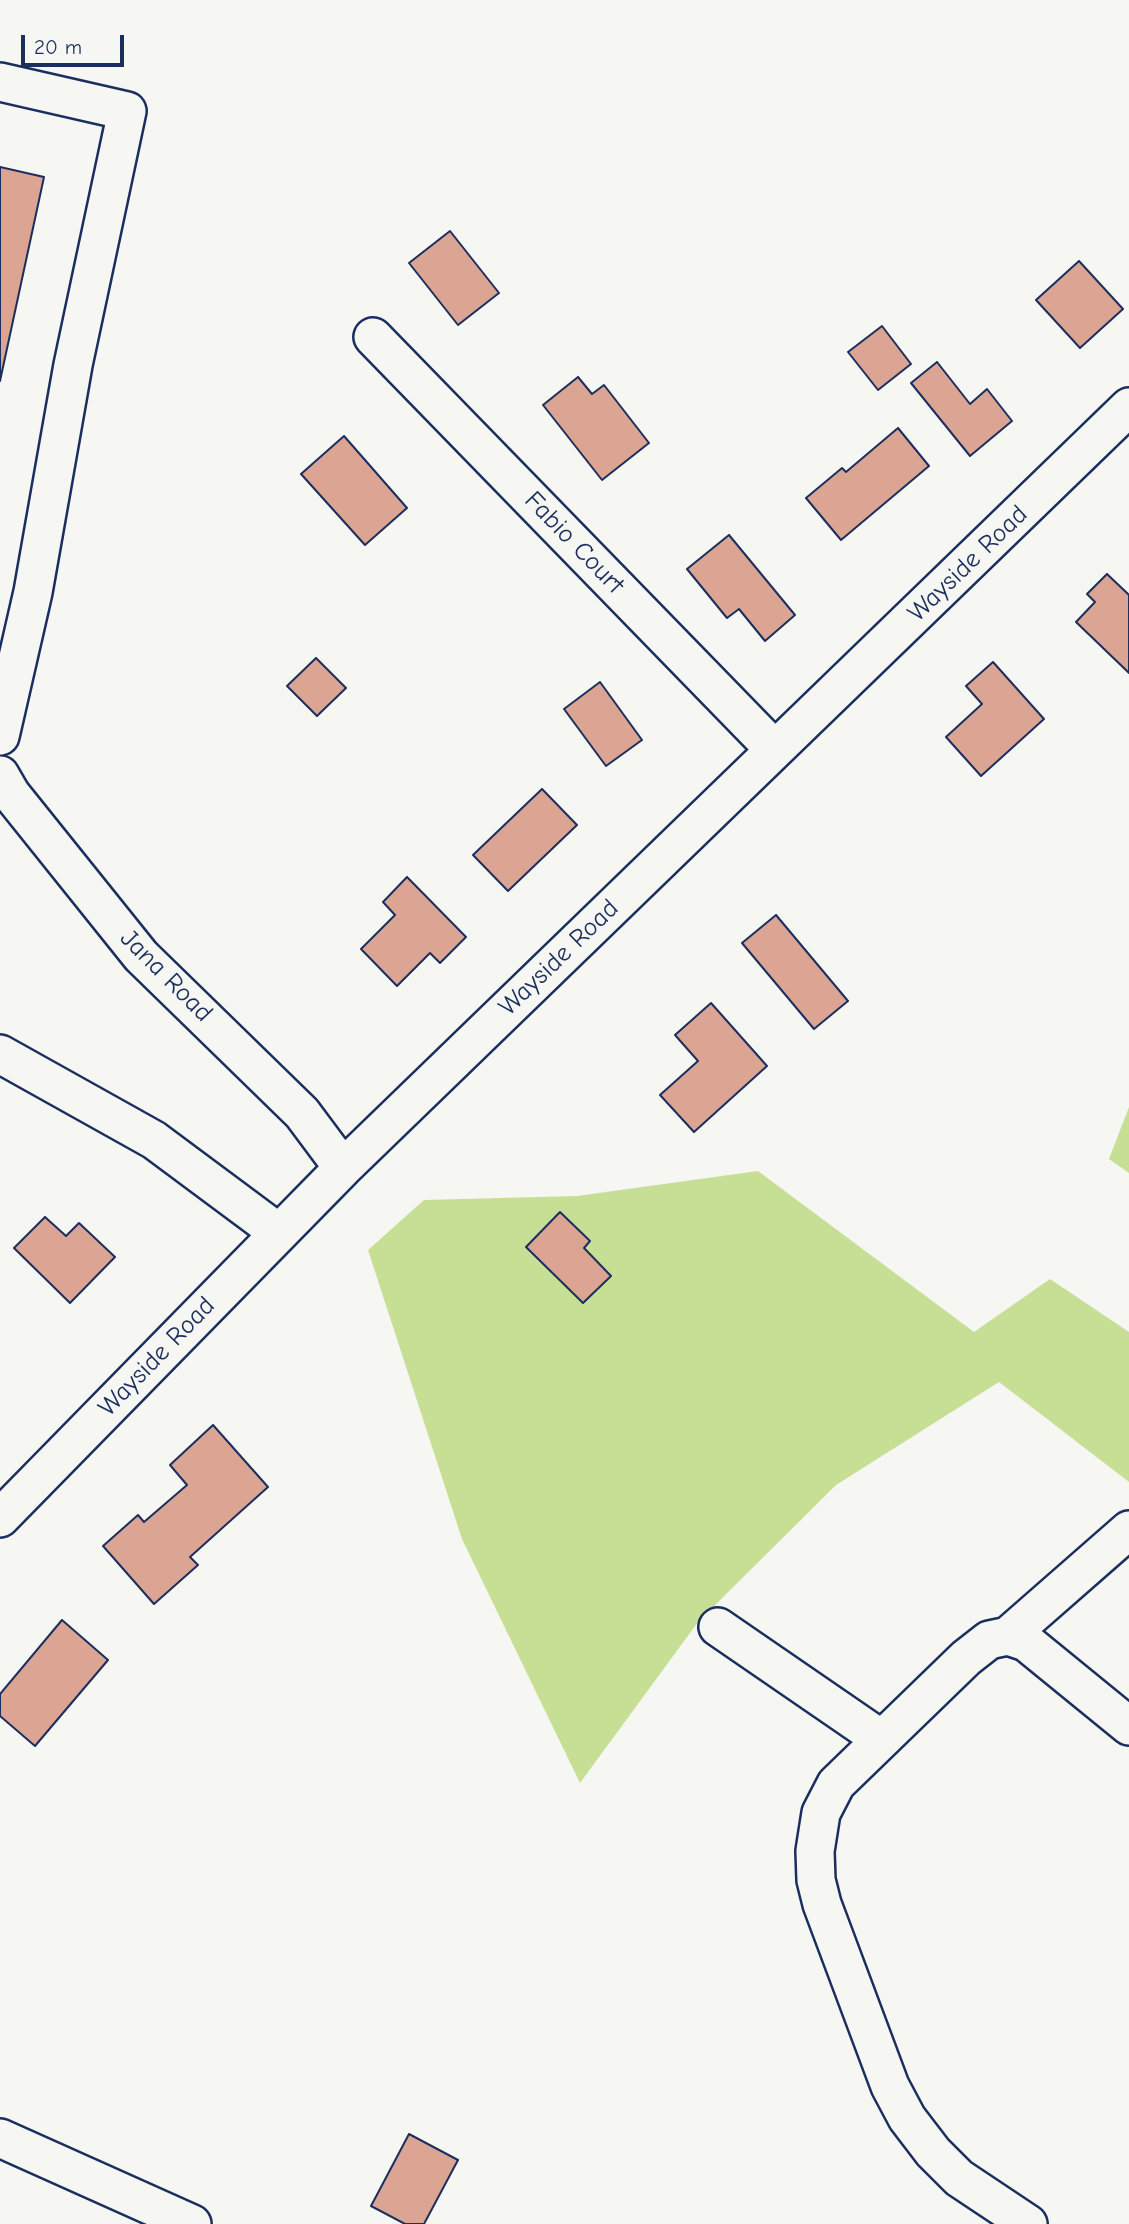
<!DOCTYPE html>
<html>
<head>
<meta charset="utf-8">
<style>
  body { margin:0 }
  #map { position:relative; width:1129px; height:2224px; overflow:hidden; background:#f6f6f2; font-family:"Comic Neue",sans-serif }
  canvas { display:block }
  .scale { position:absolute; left:21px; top:35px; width:103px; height:32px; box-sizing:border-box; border:4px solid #1b2f5e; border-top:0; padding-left:9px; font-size:21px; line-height:24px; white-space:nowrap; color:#1b2f5e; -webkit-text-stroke:5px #f6f6f2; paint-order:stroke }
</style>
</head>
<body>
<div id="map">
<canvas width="1129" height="2224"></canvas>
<div class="scale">20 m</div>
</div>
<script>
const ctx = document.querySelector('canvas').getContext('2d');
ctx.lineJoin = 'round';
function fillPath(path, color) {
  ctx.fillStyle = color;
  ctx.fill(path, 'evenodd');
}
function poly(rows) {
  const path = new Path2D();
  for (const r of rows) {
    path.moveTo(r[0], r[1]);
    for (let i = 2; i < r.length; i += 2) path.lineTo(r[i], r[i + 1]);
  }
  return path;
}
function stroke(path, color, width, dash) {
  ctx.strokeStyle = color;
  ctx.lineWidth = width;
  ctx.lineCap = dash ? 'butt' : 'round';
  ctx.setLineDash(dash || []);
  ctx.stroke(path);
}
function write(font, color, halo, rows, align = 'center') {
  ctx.font = font + ' "Comic Neue",sans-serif';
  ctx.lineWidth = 6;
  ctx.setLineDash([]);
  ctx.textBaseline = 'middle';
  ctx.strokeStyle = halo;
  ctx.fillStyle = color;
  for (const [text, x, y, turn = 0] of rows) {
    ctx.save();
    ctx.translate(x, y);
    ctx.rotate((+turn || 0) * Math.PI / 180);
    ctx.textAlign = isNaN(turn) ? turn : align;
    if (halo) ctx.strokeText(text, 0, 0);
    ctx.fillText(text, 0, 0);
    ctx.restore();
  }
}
const green = poly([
  [1129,1107,1129,1173,1109,1159],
  [758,1171,974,1332,1050,1279,1129,1332,1129,1482,999,1382,836,1485,698,1622,580,1783,462,1539,368,1250,424,1200,577,1196]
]);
const building = poly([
  [0,167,44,177,0,381,0,167],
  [450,231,499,293,458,325,409,263,450,231],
  [1079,261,1123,309,1080,348,1036,300,1079,261],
  [882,326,911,364,878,390,848,352,882,326],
  [937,362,970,404,987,389,1012,421,970,456,911,383,937,362],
  [578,377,592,394,604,385,649,443,602,480,543,405,578,377],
  [898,428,929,466,841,540,806,498,842,468,846,472,898,428],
  [344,436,407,508,365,545,301,474,344,436],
  [729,535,795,615,765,641,739,609,727,618,687,569,729,535],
  [1107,574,1129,595,1129,673,1076,622,1095,602,1087,594,1107,574],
  [316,658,346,688,317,716,287,686,316,658],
  [993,662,1044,719,981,776,946,737,982,704,966,686,993,662],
  [600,682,642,740,606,766,564,709,600,682],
  [542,789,577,825,508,891,473,855,542,789],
  [407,877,466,937,440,963,430,953,397,986,361,949,395,915,383,902,407,877],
  [776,915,848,1001,814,1029,742,943,776,915],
  [711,1003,767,1066,694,1132,660,1095,698,1061,675,1035,711,1003],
  [560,1212,590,1241,584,1248,611,1276,583,1303,526,1247,560,1212],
  [45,1217,66,1236,79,1223,115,1257,70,1303,14,1248,45,1217],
  [213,1425,268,1487,190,1557,198,1565,154,1604,103,1546,138,1515,144,1522,187,1485,170,1465,213,1425],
  [62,1620,108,1660,35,1746,0,1716,0,1694,62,1620],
  [409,2134,458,2160,424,2224,405,2224,371,2206,409,2134]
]);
const minor = poly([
  [0,82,127,111,73,365,33,592,0,736],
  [373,337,774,749],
  [0,775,11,794,141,956,302,1113,343,1168],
  [0,1054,154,1140,279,1233],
  [0,1518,343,1168,1129,407],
  [718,1627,881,1739],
  [1008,1636,1026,1642,1129,1726],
  [0,2138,192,2224],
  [1028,2224,959,2178,933,2152,907,2118,890,2086,822,1904,816,1880,815,1851,821,1813,836,1784,966,1658,989,1640,1008,1636,1129,1530]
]);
const streetNames = [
  ["Fabio Court",574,543,46],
  ["Wayside Road",968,564,-44],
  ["Wayside Road",559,958,-44],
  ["Jana Road",166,976,45],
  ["Wayside Road",157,1357,-46]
];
fillPath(green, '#c7df95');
fillPath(building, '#dba493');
stroke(building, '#1b2f5e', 2);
stroke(minor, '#1b2f5e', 42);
stroke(minor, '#f6f6f2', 37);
write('26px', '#1b2f5e', '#f6f6f2', streetNames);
</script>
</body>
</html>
